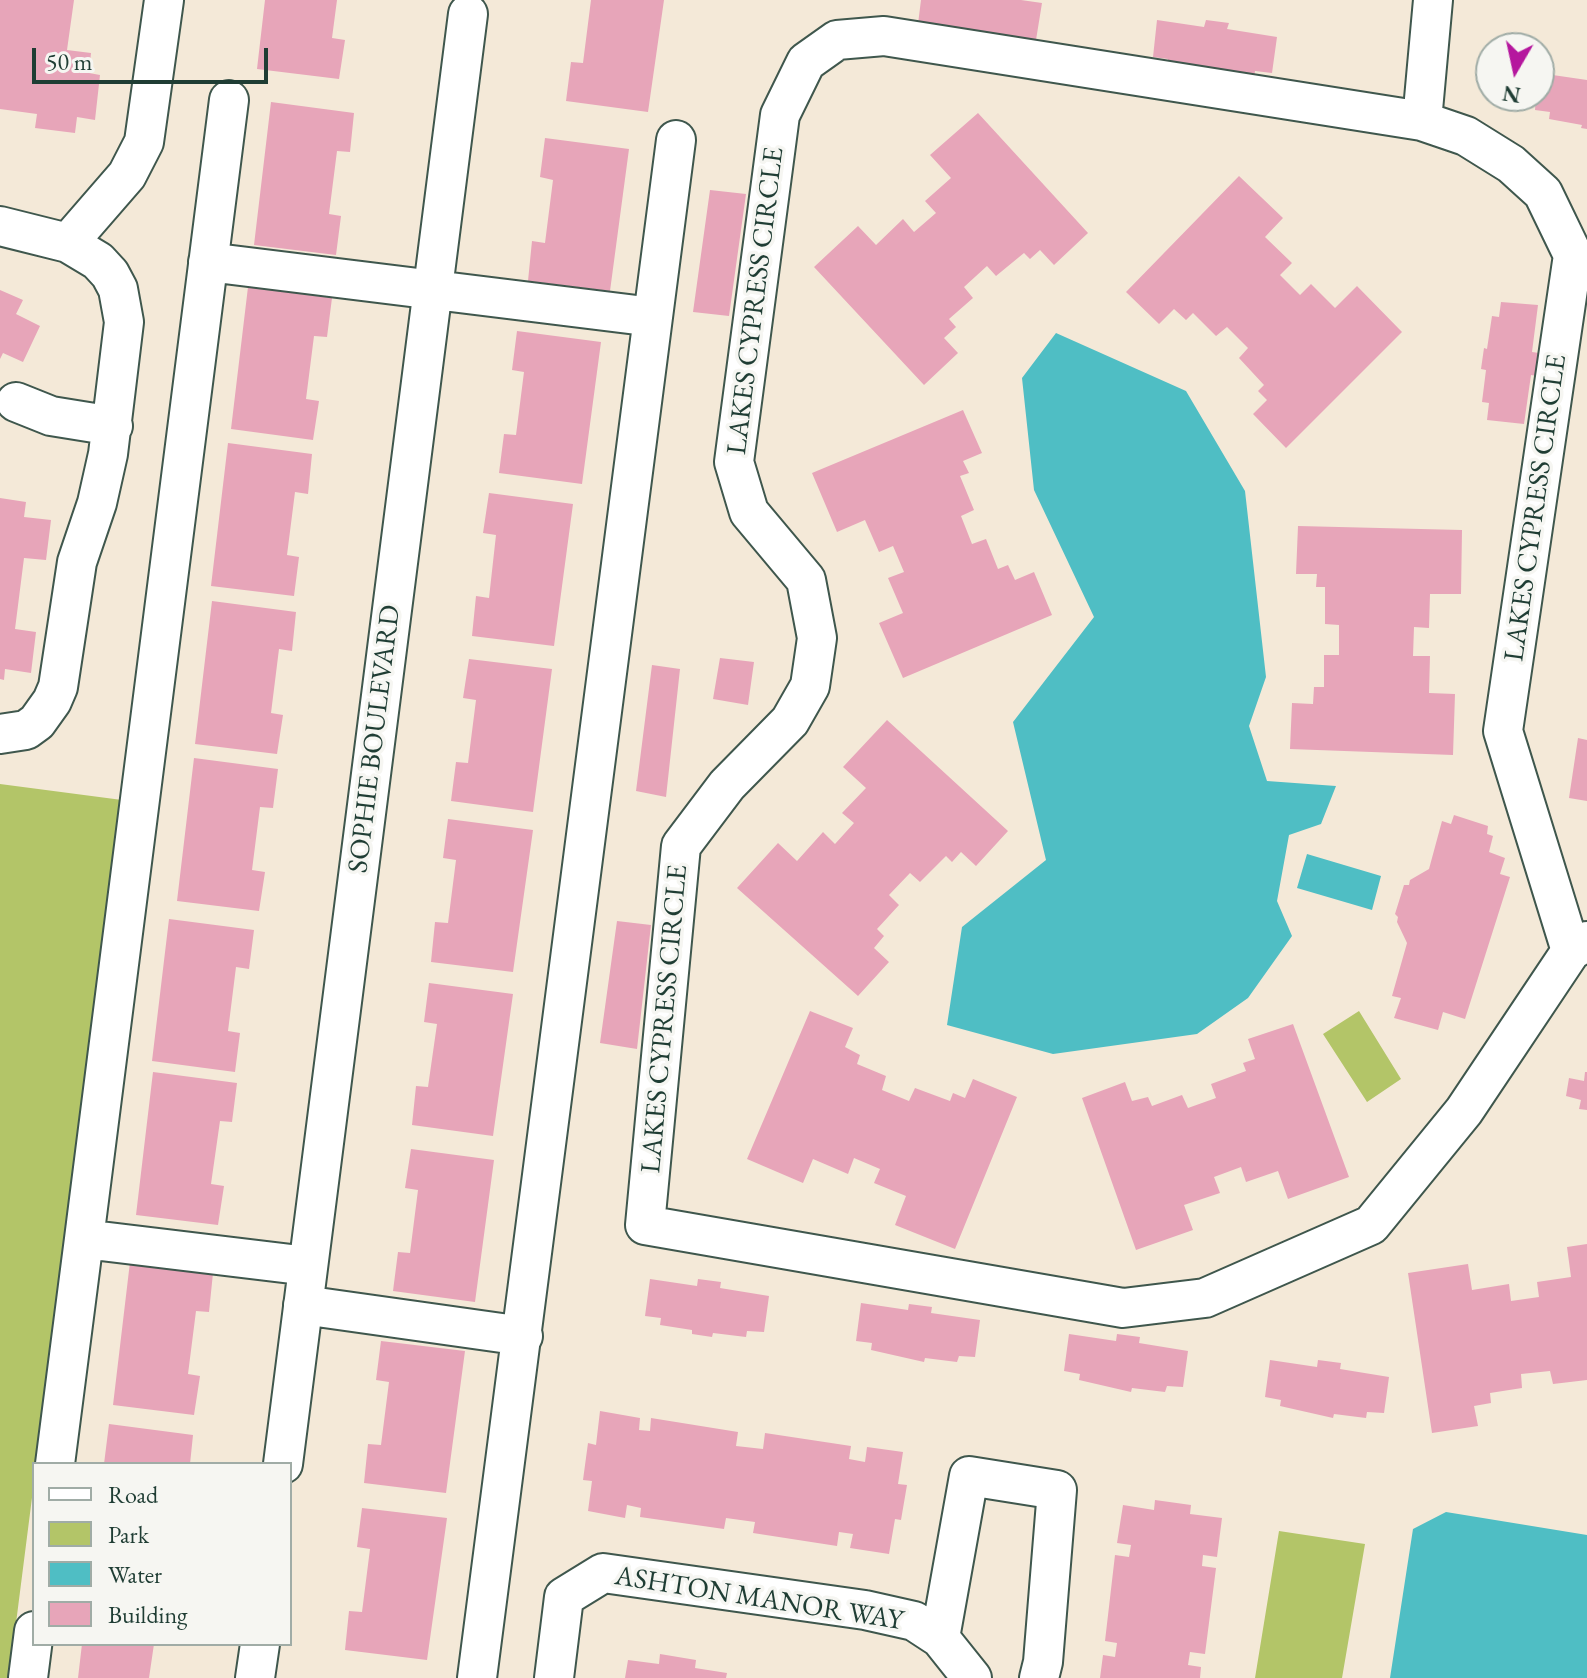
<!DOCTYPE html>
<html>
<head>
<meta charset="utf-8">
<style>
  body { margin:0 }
  #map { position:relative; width:1587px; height:1678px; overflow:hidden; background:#f4e9d8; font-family:"EB Garamond",serif }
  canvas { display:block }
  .legend { position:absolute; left:32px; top:1462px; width:260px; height:184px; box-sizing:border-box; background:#f6f6f2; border:2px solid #a0aca6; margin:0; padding:10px 14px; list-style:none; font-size:24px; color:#1f3d34 }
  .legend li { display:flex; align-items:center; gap:16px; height:40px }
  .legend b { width:40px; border:2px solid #a0aca6 }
  .north { position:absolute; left:1475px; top:32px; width:80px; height:80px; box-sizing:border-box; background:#f6f6f2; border:2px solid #a0aca6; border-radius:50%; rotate:189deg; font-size:22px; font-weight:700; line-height:32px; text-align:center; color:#1f3d34 }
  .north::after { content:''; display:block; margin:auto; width:28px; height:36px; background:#b5179e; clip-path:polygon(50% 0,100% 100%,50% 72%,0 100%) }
  .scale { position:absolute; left:32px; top:48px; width:236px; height:36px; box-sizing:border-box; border:4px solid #1f3d34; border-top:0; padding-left:10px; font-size:24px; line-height:28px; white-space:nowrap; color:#1f3d34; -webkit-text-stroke:6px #f6f6f2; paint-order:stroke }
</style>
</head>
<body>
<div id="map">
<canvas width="1587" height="1678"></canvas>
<ul class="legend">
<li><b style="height:10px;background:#fff"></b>Road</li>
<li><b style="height:22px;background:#b3c568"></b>Park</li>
<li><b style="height:22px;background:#4fbec4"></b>Water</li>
<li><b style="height:22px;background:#e7a5b9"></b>Building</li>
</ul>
<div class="north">N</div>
<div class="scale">50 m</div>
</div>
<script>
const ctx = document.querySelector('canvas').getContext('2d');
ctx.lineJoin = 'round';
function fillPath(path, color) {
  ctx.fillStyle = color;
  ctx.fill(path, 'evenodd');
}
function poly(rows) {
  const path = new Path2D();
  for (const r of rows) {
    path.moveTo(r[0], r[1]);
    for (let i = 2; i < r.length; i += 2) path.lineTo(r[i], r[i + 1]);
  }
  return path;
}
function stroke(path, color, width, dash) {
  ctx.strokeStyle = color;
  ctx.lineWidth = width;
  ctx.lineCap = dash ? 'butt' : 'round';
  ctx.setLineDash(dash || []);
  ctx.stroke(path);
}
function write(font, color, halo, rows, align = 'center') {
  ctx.font = font + ' "EB Garamond",serif';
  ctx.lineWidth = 7;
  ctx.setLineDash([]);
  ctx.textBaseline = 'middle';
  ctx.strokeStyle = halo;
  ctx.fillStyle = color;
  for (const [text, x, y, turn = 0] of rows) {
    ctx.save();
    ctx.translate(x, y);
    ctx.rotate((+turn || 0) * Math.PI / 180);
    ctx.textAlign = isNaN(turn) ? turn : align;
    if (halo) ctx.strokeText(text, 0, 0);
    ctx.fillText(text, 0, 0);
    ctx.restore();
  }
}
const green = poly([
  [0,784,122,800,36,1464,34,1464,34,1482,9,1678,0,1678],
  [1359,1011,1401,1079,1367,1102,1323,1034],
  [1279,1531,1365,1544,1342,1678,1255,1678]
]);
const water = poly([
  [1056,333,1186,391,1245,491,1266,677,1249,726,1267,781,1336,786,1321,824,1289,835,1277,901,1292,936,1248,998,1197,1034,1053,1054,947,1025,962,927,1046,860,1013,722,1094,617,1034,490,1022,378],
  [1307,854,1381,876,1372,910,1297,888],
  [1446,1512,1587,1535,1587,1678,1390,1678,1413,1529]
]);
const building = poly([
  [0,0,74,0,67,50,91,53,89,73,100,75,95,120,77,117,75,133,35,128,37,114,0,109],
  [265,0,337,0,332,38,345,40,339,79,257,69],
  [591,0,664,0,648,112,566,101,571,62,583,63],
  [921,0,1021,0,1042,3,1036,40,1020,38,1019,45,918,24],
  [1157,20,1204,27,1206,20,1229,23,1227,29,1277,37,1272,73,1255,71,1254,78,1167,66,1168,59,1153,57],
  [1539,73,1587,80,1587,129,1581,128,1582,125,1549,119,1550,112,1535,110,1536,96,1539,96],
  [271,102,354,113,350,152,337,151,329,214,341,216,336,255,254,245],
  [978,113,1088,233,1054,265,1040,250,1030,259,1024,253,996,276,987,266,964,287,973,298,949,319,956,327,944,338,958,353,924,385,814,267,858,226,876,245,903,219,914,232,936,213,925,201,951,178,930,155],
  [545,138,629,149,610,291,528,281,532,241,545,243,553,180,540,177],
  [1239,176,1283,218,1265,237,1292,263,1280,275,1300,295,1311,284,1335,308,1357,286,1402,332,1286,448,1253,414,1267,400,1258,391,1264,385,1239,358,1248,348,1227,327,1216,336,1193,313,1186,320,1174,309,1159,324,1126,292],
  [710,190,746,194,729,316,693,312],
  [248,287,332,298,327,337,314,336,306,399,319,401,313,440,231,429],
  [0,290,23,300,16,314,40,326,23,362,3,353,0,359],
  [1501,302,1538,305,1532,352,1539,353,1537,376,1531,375,1524,424,1487,420,1489,403,1482,402,1486,370,1481,369,1484,348,1487,349,1492,316,1499,317],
  [517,331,601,342,582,484,499,473,504,434,516,435,524,372,512,370],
  [963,410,982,453,963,461,969,473,960,476,974,510,961,516,972,544,986,539,998,569,1008,565,1015,580,1034,572,1052,615,903,678,879,623,903,613,888,578,904,572,893,546,879,552,865,520,837,532,812,473],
  [228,443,312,454,308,494,295,492,287,555,299,557,294,596,211,586],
  [489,493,573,504,554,646,472,636,476,596,489,598,496,535,483,533],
  [0,498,26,502,24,517,51,520,46,560,24,558,15,629,36,632,31,673,5,669,4,680,0,679],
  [1298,526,1462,530,1461,594,1430,594,1429,628,1414,627,1413,656,1430,656,1429,693,1455,694,1453,755,1290,749,1292,703,1313,704,1314,687,1324,687,1324,655,1339,655,1339,625,1325,624,1325,587,1316,587,1317,574,1296,574],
  [212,601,296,612,292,651,279,649,271,713,283,715,277,754,195,744],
  [720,658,754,662,748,705,713,699],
  [469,659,552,669,533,812,451,801,456,762,468,763,476,700,463,698],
  [652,665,680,669,666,797,636,791],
  [887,720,1008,831,976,866,961,852,952,862,946,856,920,882,910,873,889,895,899,905,877,929,884,936,874,948,889,962,858,996,737,888,778,843,797,861,823,832,835,844,854,823,842,813,866,788,843,767],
  [1578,738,1587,740,1587,801,1569,798],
  [194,758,278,769,273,808,260,807,252,870,265,872,259,911,177,901],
  [1454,815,1488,826,1487,834,1493,836,1489,852,1505,858,1500,874,1510,877,1465,1019,1443,1012,1438,1030,1394,1018,1401,998,1392,996,1407,943,1397,922,1398,917,1395,914,1404,885,1409,885,1410,880,1429,869,1442,821,1451,824],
  [448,819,533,830,513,972,431,962,435,922,448,923,456,860,443,858],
  [169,919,254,930,249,969,236,967,228,1031,240,1033,235,1072,152,1061],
  [617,921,651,925,637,1049,600,1043],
  [429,983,513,994,493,1136,412,1125,416,1086,428,1087,437,1024,424,1022],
  [810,1011,853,1028,845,1047,860,1055,857,1064,886,1076,882,1090,909,1101,915,1088,950,1101,953,1093,965,1098,973,1079,1017,1097,955,1249,895,1225,906,1196,874,1183,880,1169,854,1158,848,1174,813,1159,803,1183,747,1159],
  [1293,1024,1349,1177,1288,1199,1278,1171,1246,1182,1241,1167,1214,1177,1220,1193,1184,1205,1193,1230,1136,1250,1082,1098,1125,1082,1132,1101,1148,1097,1152,1106,1182,1095,1188,1108,1216,1098,1211,1084,1246,1071,1243,1063,1255,1059,1248,1039],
  [153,1072,237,1083,232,1122,220,1121,211,1184,224,1186,218,1225,136,1215],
  [1585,1072,1587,1072,1587,1110,1579,1109,1581,1100,1566,1096,1569,1078,1584,1081],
  [411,1149,494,1160,475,1302,393,1291,398,1252,410,1253,418,1190,405,1188],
  [1587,1244,1587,1380,1553,1384,1550,1371,1521,1374,1522,1388,1490,1393,1491,1403,1474,1406,1478,1426,1432,1433,1408,1273,1468,1264,1472,1290,1509,1284,1511,1301,1539,1297,1537,1282,1571,1277,1567,1247],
  [130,1262,213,1273,209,1312,196,1311,188,1374,200,1376,194,1415,113,1405],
  [650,1279,697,1286,698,1279,721,1282,720,1288,769,1296,764,1332,747,1331,746,1337,713,1333,712,1337,692,1334,692,1330,660,1325,661,1318,645,1316],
  [861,1303,908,1310,909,1304,932,1307,931,1313,980,1320,975,1357,959,1356,957,1362,925,1358,924,1362,871,1350,872,1343,856,1341],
  [1069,1334,1116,1341,1117,1334,1140,1337,1139,1343,1188,1351,1183,1387,1167,1386,1165,1392,1132,1388,1131,1392,1079,1380,1080,1374,1064,1371],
  [381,1341,465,1351,446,1493,364,1483,368,1444,381,1445,389,1382,376,1380],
  [1270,1360,1317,1367,1318,1360,1341,1363,1340,1369,1389,1377,1384,1413,1367,1412,1366,1418,1334,1414,1333,1418,1280,1406,1281,1400,1265,1397],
  [600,1411,640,1418,639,1430,650,1431,651,1418,738,1432,736,1446,763,1449,765,1433,851,1446,849,1459,865,1462,867,1447,903,1452,898,1484,907,1485,901,1520,895,1519,889,1554,850,1548,853,1534,839,1532,837,1546,753,1533,755,1522,726,1518,724,1529,640,1517,641,1508,627,1505,625,1518,588,1511,592,1481,583,1480,588,1443,596,1445],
  [109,1424,193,1435,190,1464,104,1464],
  [1155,1500,1191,1505,1190,1514,1222,1518,1217,1557,1203,1555,1202,1566,1216,1568,1205,1654,1190,1652,1188,1665,1201,1667,1200,1678,1100,1678,1103,1655,1115,1657,1117,1643,1105,1641,1115,1555,1129,1557,1131,1545,1117,1543,1123,1505,1154,1510],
  [362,1508,447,1518,427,1660,345,1650,349,1611,362,1612,370,1549,357,1547],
  [82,1644,154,1644,149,1678,78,1678],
  [660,1654,696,1660,695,1668,727,1673,726,1678,625,1678,628,1660,659,1664]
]);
const minor = poly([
  [229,100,84,1239,308,1266],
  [1422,121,1433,0],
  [0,226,68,243,98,261,110,274,118,289,124,322,108,454,97,503,77,562,58,687,52,701,37,722,26,730,0,734],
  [68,243,127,175,144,142,164,0],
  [208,262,653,317,477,1678],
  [653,317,676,140],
  [16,402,51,416,113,426],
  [1571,951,1503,731,1573,255,1543,193,1511,164,1466,136,1422,121,884,36,837,40,806,62,780,115,734,462,749,512,806,580,817,638,810,686,790,721,727,785,681,846,645,1225,1123,1308,1205,1298,1371,1225,1464,1111,1571,951,1587,941],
  [303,1305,523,1336],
  [55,1464,84,1239],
  [283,1464,468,14],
  [940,1638,969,1476,1057,1490,1043,1662,1039,1678],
  [28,1678,34,1631],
  [255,1678,260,1644],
  [554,1678,564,1597,603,1573,865,1610,914,1621,940,1638,972,1678]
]);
const streetNames = [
  ["LAKES CYPRESS CIRCLE",756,301,-83],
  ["LAKES CYPRESS CIRCLE",1536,508,-82],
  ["SOPHIE BOULEVARD",375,739,-83],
  ["LAKES CYPRESS CIRCLE",665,1019,-85],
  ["ASHTON MANOR WAY",759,1599,9]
];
fillPath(green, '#b3c568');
fillPath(water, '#4fbec4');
fillPath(building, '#e7a5b9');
stroke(minor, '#3f574d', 42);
stroke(minor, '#fff', 38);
write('28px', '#1f3d34', '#f6f6f2', streetNames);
</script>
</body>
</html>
